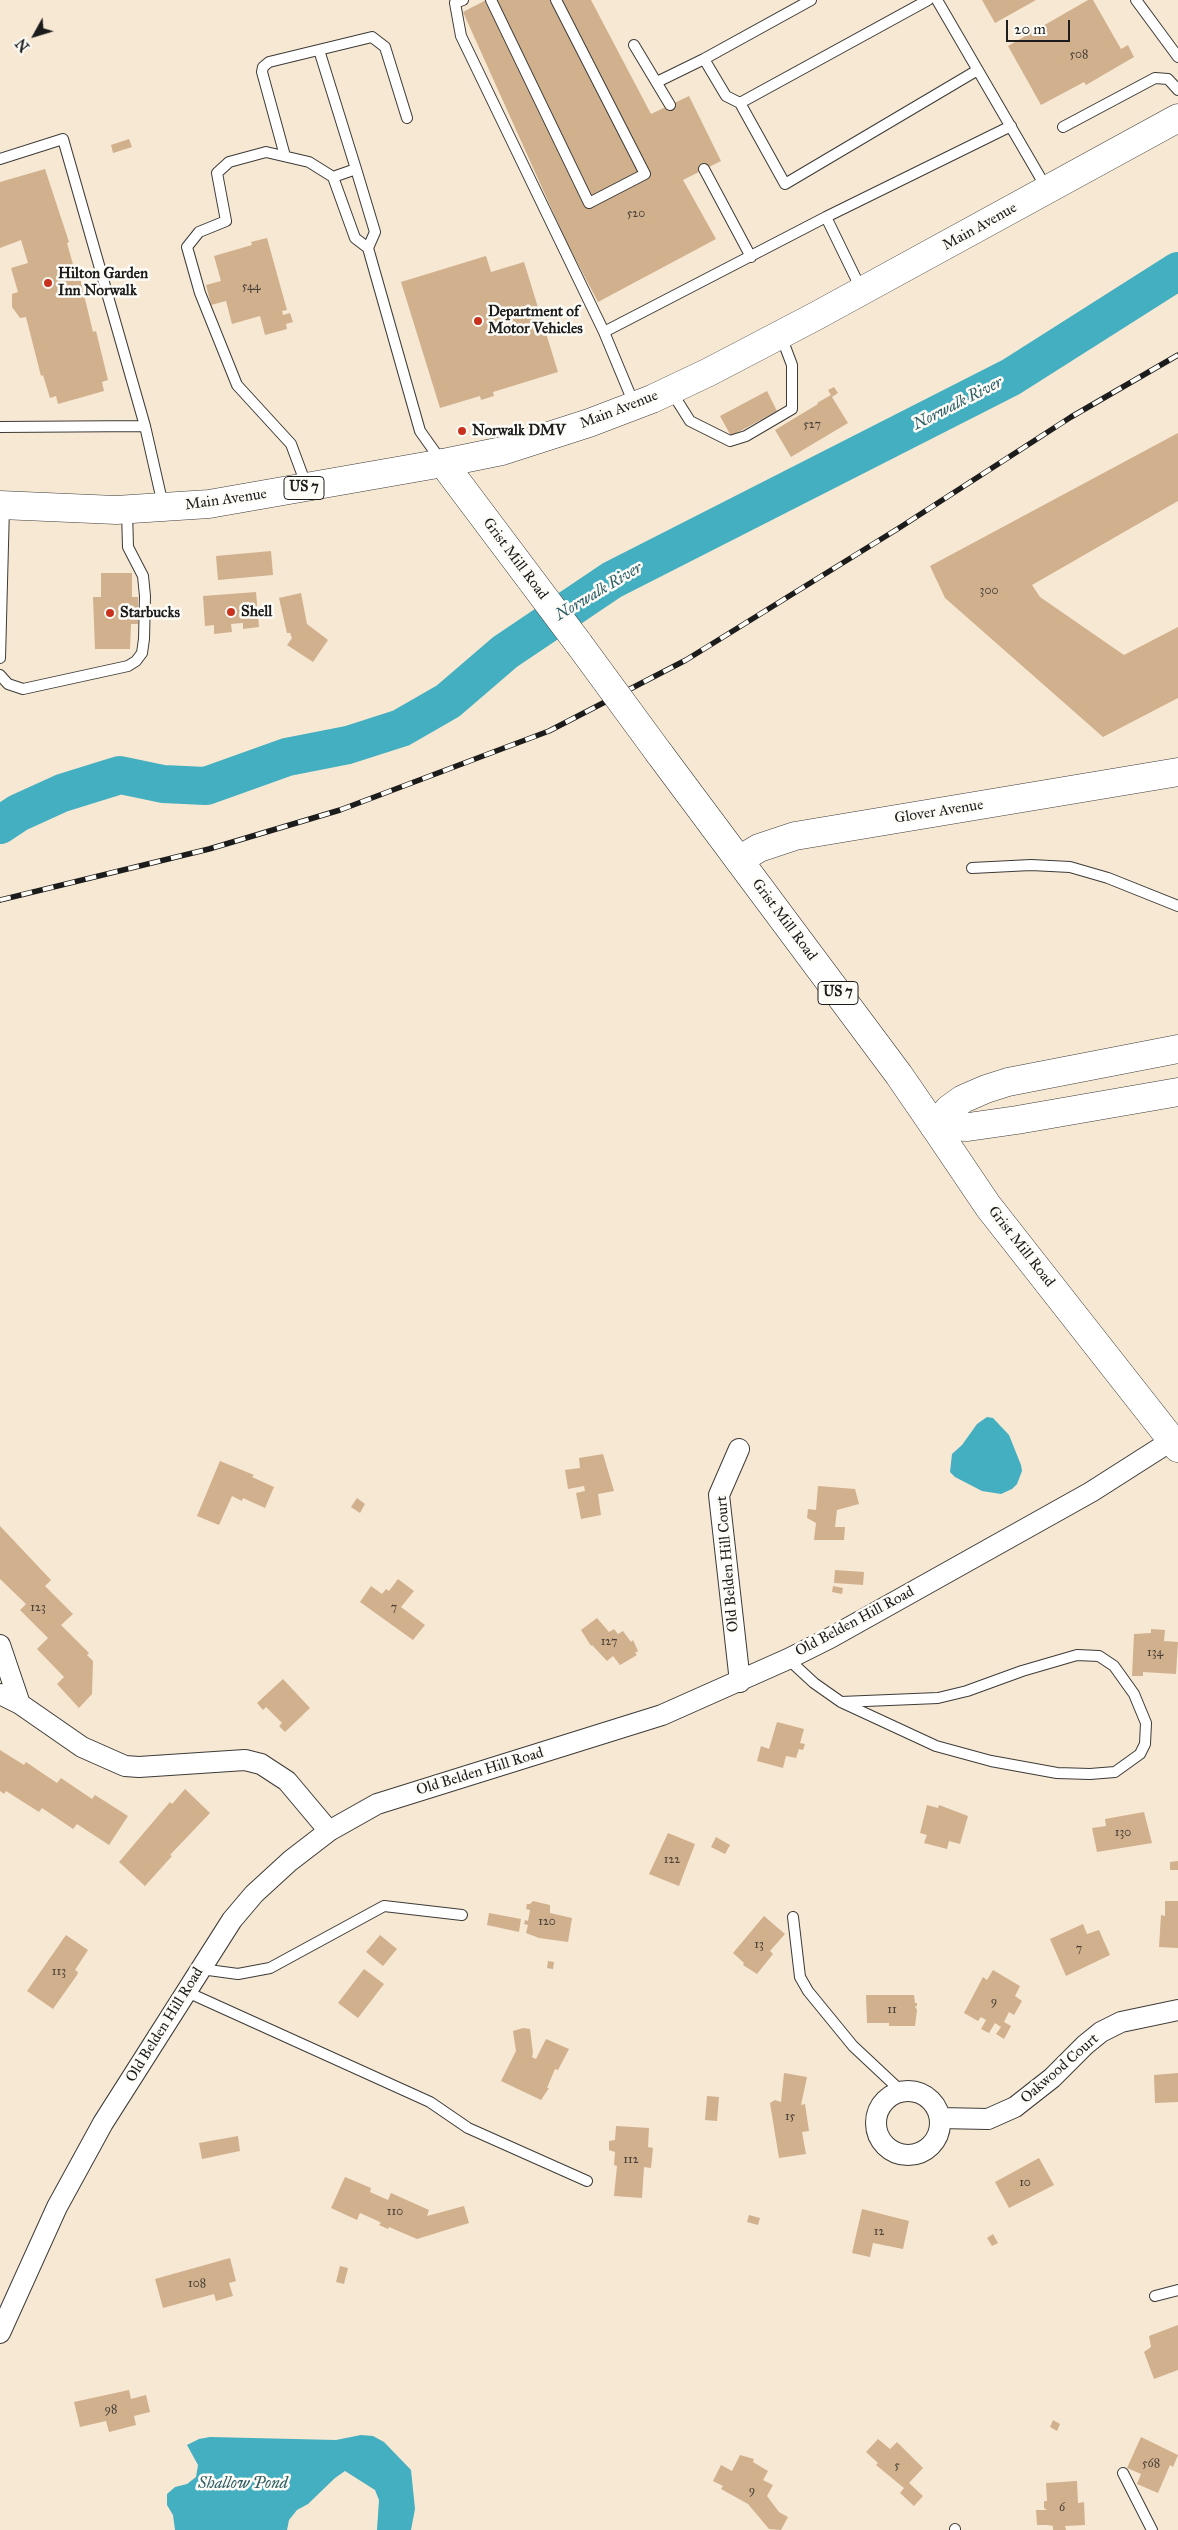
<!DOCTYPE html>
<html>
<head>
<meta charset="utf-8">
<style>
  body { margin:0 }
  #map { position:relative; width:1178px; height:2530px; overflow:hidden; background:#f7e8d3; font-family:"IM FELL Great Primer",serif }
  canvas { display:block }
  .north { position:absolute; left:10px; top:10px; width:50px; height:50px; -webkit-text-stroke:4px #fdfcf7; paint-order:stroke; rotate:231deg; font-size:14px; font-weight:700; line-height:20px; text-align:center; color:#1c1c1c }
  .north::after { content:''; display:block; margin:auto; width:18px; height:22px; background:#1c1c1c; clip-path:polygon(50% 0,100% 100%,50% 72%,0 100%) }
  .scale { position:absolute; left:1006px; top:20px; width:64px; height:22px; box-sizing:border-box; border:2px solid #1c1c1c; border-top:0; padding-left:6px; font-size:15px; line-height:18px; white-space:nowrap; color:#1c1c1c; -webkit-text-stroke:4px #fdfcf7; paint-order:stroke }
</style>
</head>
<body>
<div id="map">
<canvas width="1178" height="2530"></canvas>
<div class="north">N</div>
<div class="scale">20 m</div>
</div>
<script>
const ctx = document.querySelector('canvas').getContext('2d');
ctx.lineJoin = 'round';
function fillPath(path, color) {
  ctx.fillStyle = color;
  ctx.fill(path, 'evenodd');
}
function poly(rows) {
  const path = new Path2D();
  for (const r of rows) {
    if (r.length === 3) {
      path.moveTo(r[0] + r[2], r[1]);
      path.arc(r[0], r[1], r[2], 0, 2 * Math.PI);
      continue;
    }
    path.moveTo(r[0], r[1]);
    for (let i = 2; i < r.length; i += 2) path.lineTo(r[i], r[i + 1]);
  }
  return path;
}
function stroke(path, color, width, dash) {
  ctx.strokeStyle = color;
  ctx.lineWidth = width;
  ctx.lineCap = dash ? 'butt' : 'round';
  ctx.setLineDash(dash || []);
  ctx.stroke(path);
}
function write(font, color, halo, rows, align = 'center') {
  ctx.font = font + ' "IM FELL Great Primer",serif';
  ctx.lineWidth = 5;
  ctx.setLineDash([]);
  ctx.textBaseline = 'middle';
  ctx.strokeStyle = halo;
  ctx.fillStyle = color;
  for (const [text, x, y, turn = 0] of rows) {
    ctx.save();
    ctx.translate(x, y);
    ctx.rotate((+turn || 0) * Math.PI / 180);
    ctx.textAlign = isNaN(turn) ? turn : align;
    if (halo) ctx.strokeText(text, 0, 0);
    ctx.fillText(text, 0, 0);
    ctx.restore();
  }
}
const water = poly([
  [987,1417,993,1418,1009,1435,1021,1465,1022,1471,1017,1484,1012,1489,1001,1494,982,1491,955,1477,950,1472,952,1454,962,1445,977,1424],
  [361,2435,373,2436,384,2442,411,2470,415,2509,411,2530,377,2530,379,2500,375,2490,345,2471,335,2478,308,2504,297,2510,289,2520,287,2530,175,2530,173,2515,167,2505,167,2494,175,2487,187,2484,196,2477,198,2465,187,2445,199,2439,210,2437,336,2440]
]);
const river = poly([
  [0,825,18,813,62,793,120,775,163,784,206,786,287,757,348,745,401,728,448,701,505,652,612,580,1011,377,1178,271]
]);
const building = poly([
  [486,0,591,0,651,114,689,96,721,161,683,180,716,239,598,302,566,241,463,12],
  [982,0,1036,0,995,23],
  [1088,0,1093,0,1121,49,1128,45,1134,57,1086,85,1084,82,1041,105,1008,46],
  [129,139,132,147,113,153,111,145],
  [45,169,69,242,67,243,76,275,79,274,93,332,96,331,108,380,102,382,104,391,58,404,56,396,50,398,43,375,41,376,26,317,20,318,12,307,12,294,18,292,11,268,28,263,21,240,0,248,0,182],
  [267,238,287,310,282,311,283,315,290,313,293,322,286,324,287,329,265,335,260,316,232,324,226,301,211,305,206,285,221,281,214,256,252,245,251,242],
  [486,256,491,272,524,262,558,372,493,392,494,396,481,400,480,396,440,408,401,282],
  [834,387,838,393,832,397,848,423,791,457,775,430,818,404,817,403,831,395,828,390],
  [767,391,777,411,731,436,720,416],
  [1178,433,1178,501,1032,585,1040,597,1124,655,1178,627,1178,698,1103,737,945,598,930,566],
  [271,551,273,575,218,580,216,556],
  [101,573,132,573,132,597,138,597,138,624,131,624,130,649,95,649,93,597,101,597],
  [256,592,259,627,243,629,243,623,231,624,232,632,214,634,214,625,205,626,203,596],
  [301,593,307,624,328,640,313,662,287,645,292,638,290,633,287,633,279,598],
  [603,1454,614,1491,598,1494,601,1515,581,1519,576,1493,585,1491,584,1486,568,1489,565,1470,580,1468,579,1458],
  [220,1461,254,1475,252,1477,274,1487,265,1508,243,1498,242,1501,232,1496,219,1525,197,1516],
  [818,1486,855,1489,859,1504,837,1510,835,1527,845,1527,844,1540,814,1540,816,1523,807,1518,808,1509,816,1510],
  [357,1498,365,1504,360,1513,351,1507],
  [0,1526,51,1580,45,1586,73,1614,61,1625,89,1653,87,1655,93,1661,92,1694,79,1708,57,1684,64,1677,37,1649,48,1638,20,1610,26,1604,0,1579],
  [835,1570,864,1572,863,1585,834,1583],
  [398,1579,414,1591,401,1607,425,1625,413,1640,360,1602,371,1586,382,1594,386,1589,389,1591],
  [833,1586,843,1588,842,1594,832,1592],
  [597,1618,609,1632,614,1629,618,1634,623,1631,631,1642,633,1640,638,1651,635,1653,637,1655,620,1665,613,1656,607,1661,592,1645,591,1646,581,1630],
  [1151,1629,1165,1630,1164,1641,1178,1642,1176,1674,1143,1672,1143,1676,1132,1676,1134,1634,1151,1633],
  [283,1679,310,1708,285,1732,279,1726,282,1723,266,1707,263,1710,257,1703],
  [777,1722,804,1729,800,1743,805,1744,803,1750,799,1749,796,1758,786,1756,783,1768,757,1761,761,1746,769,1749],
  [0,1750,24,1765,26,1762,57,1783,61,1778,92,1799,95,1795,128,1816,109,1845,77,1824,73,1829,42,1808,39,1812,6,1791,4,1794,0,1791],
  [185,1789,210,1813,170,1855,172,1856,145,1886,119,1862,170,1802,172,1804],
  [927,1805,938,1808,939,1805,968,1816,960,1844,949,1841,947,1849,924,1843,927,1835,920,1833],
  [1144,1812,1152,1843,1097,1852,1092,1828,1106,1826,1105,1819],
  [668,1833,695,1844,679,1886,649,1874],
  [716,1837,730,1845,725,1854,711,1847],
  [1178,1861,1178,1870,1170,1870,1170,1862],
  [533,1901,550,1905,550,1913,572,1918,568,1942,539,1938,526,1933,528,1925,524,1924,525,1920,528,1921,530,1910,526,1909,527,1904,530,1904],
  [1165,1901,1178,1901,1178,1948,1159,1947,1161,1915,1165,1916],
  [489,1913,521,1919,519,1932,487,1925],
  [764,1916,785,1934,770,1951,773,1954,757,1974,743,1965,744,1963,733,1953],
  [1083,1924,1087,1934,1099,1930,1110,1955,1066,1976,1050,1939],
  [66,1935,88,1950,75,1970,78,1972,77,1975,53,2009,27,1991],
  [380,1935,397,1949,383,1966,366,1952],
  [548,1961,554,1962,553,1969,547,1968],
  [364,1969,384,1984,358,2018,338,2003],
  [993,1970,1020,1986,1015,1996,1022,2001,1014,2015,1009,2012,1004,2022,1011,2026,1004,2039,996,2034,1001,2027,995,2023,989,2033,981,2029,986,2020,981,2017,978,2021,964,2013,983,1977,987,1980],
  [866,1995,914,1995,915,2003,917,2003,917,2006,915,2006,917,2010,915,2026,889,2026,889,2023,867,2023],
  [523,2028,530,2029,533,2053,532,2057,536,2059,546,2039,569,2049,558,2070,555,2069,547,2088,549,2088,541,2100,501,2081,516,2051,513,2031],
  [784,2073,807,2077,801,2105,805,2104,809,2131,802,2132,806,2154,779,2158,770,2103,775,2100,781,2102],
  [1178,2073,1178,2102,1155,2103,1154,2075],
  [707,2096,719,2097,717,2121,705,2120],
  [616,2126,649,2128,648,2147,653,2148,651,2168,644,2167,642,2198,614,2196,617,2166,614,2165,615,2152,609,2150,609,2141,615,2140],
  [238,2136,240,2151,202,2159,199,2143],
  [1039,2158,1054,2185,1009,2208,995,2182],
  [345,2177,371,2188,370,2192,388,2200,391,2193,429,2210,427,2216,464,2206,469,2223,417,2239,389,2227,388,2229,379,2225,381,2223,378,2221,360,2213,357,2220,331,2208],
  [862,2209,909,2221,903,2249,873,2243,870,2257,852,2253],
  [749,2215,760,2218,758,2225,747,2222],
  [993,2234,998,2243,992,2246,987,2238],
  [230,2258,236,2281,229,2283,233,2296,216,2301,214,2294,163,2308,155,2279],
  [340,2266,348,2268,344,2284,336,2282],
  [1178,2325,1178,2370,1154,2379,1144,2352,1151,2347,1149,2336],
  [129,2390,131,2399,146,2395,150,2412,134,2416,136,2425,109,2432,106,2421,80,2427,74,2402],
  [1053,2420,1060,2424,1057,2431,1050,2427],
  [1141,2437,1178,2455,1173,2467,1170,2465,1158,2493,1137,2484,1141,2474,1127,2468],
  [878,2439,890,2449,897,2442,923,2468,909,2483,923,2496,914,2506,900,2493,904,2488,876,2465,878,2463,866,2452],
  [740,2455,754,2459,753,2462,768,2471,763,2480,773,2485,767,2496,779,2512,788,2517,781,2530,769,2529,748,2504,721,2489,723,2486,713,2481,721,2465,732,2471],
  [1077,2481,1078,2503,1084,2502,1085,2525,1065,2526,1066,2530,1053,2530,1053,2526,1048,2525,1037,2525,1036,2510,1047,2510,1044,2508,1044,2501,1047,2501,1046,2483]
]);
const lane = poly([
  [463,0,455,3,461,36,604,332],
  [491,0,589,203,645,174,556,0],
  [928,0,740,103,785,184,976,71],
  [937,0,1047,189],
  [1136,0,1178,57],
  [634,45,670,105],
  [319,50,356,169,333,177],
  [704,59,811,0],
  [657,82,704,59,726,96,740,103],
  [1063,127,1155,78,1168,79,1178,90],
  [285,156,262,72,263,67,269,62,372,37,385,47,407,118],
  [0,159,63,139,145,426,163,505],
  [704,169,751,257],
  [826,217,1011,126],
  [368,248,420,431,442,462],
  [671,391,690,421,730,441,746,436,792,409,792,365,781,336],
  [634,404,604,332,826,217,862,291],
  [0,427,145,426],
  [307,487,291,444,237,385,200,293,187,247,199,232,226,221,217,173,229,162,266,152,309,162,333,177,355,238,368,248,375,232,356,169],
  [0,658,4,507],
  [0,675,8,684,23,689,128,666,136,661,142,653,144,639,145,596,143,576,128,547,127,511],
  [972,868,1031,865,1070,867,1108,878,1178,906],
  [788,1659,814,1683,841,1702,936,1746,991,1761,1057,1773,1090,1774,1115,1772,1140,1754,1145,1744,1146,1723,1134,1694,1114,1666,1099,1656,1077,1655,1022,1671,967,1691,938,1698,841,1702],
  [793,1917,800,1977,808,1991,853,2046,901,2091],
  [201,1969,238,1974,270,1968,384,1906,462,1915],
  [187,1992,430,2102,468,2128,587,2181],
  [1155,2296,1178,2290],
  [1123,2473,1152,2530],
  [955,2529,955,2530]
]);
const street = poly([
  [739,1449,719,1495,740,1682],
  [0,1645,20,1704],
  [0,1694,20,1704,82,1747,125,1766,139,1767,245,1760,261,1764,287,1781,329,1831],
  [908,2123,32],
  [940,2118,988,2119,1015,2107,1052,2078,1085,2045,1101,2032,1121,2022,1178,2010],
  [0,2333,57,2207,103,2123,232,1920,254,1894,290,1861,329,1831,377,1804,662,1715,788,1659,830,1638,1091,1492,1171,1441]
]);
const secondary = poly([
  [739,860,759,848,795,836,1178,772],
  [934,1126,988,1206,1178,1448]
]);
const primary = poly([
  [443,463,502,451,589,423,652,399,709,372,816,316,1178,118]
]);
const highway = poly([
  [0,505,116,510,209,504,443,463,579,644],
  [659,753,899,1075,934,1126],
  [934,1126,949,1109,963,1099,986,1089,1008,1082,1178,1049],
  [934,1126,968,1127,1017,1120,1178,1092]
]);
const rail = poly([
  [0,900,209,849,340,810,549,731,686,660,899,528,1071,417,1178,355]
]);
const highwayBridge = poly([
  [579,644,659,753]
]);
const markers = [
  [48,283,5,"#c8321e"],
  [478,321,5,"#c8321e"],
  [462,431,5,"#c8321e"],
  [231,612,5,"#c8321e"],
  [110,613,5,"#c8321e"]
];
const numberNames = [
  ["508",1079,55],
  ["520",636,214],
  ["544",251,287],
  ["527",812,425],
  ["300",989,591],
  ["123",38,1608],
  ["7",394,1608],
  ["127",609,1642],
  ["134",1155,1653],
  ["130",1123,1833],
  ["122",672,1860],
  ["120",547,1922],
  ["13",759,1945],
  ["7",1079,1949],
  ["113",59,1972],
  ["9",994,2002],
  ["11",892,2010],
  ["15",790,2117],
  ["112",631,2160],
  ["10",1025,2183],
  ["110",395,2212],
  ["12",879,2232],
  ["108",197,2284],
  ["98",111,2410],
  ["568",1151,2464],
  ["5",897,2466],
  ["9",752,2491],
  ["6",1062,2508]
];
const shields = [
  [304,488,40],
  [838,993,40]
];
const shieldNames = [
  ["US 7",304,488],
  ["US 7",838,993]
];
const streetNames = [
  ["Main Avenue",980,227,-29],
  ["Main Avenue",619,410,-21],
  ["Main Avenue",226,500,-8],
  ["Grist Mill Road",515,559,53],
  ["Glover Avenue",939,812,-9],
  ["Grist Mill Road",784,920,53],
  ["Grist Mill Road",1021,1247,52],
  ["Old Belden Hill Court",728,1564,-95],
  ["Old Belden Hill Road",855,1622,-28],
  ["Old Belden Hill Road",480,1772,-17],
  ["Old Belden Hill Road",165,2025,-58],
  ["Oakwood Court",1060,2069,-41]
];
const poiNames = [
  ["Hilton Garden",58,274],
  ["Inn Norwalk",58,291],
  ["Department of",488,312],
  ["Motor Vehicles",488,329],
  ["Norwalk DMV",472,431],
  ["Shell",241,612],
  ["Starbucks",120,613]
];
const waterNames = [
  ["Norwalk River",958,404,-27],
  ["Norwalk River",599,592,-31],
  ["Shallow Pond",243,2484]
];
fillPath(water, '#43afc1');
stroke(river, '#43afc1', 38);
fillPath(building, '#d1b08e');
stroke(lane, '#3d3b37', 12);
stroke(street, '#3d3b37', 22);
stroke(secondary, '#3d3b37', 29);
stroke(primary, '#3d3b37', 29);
stroke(highway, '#3d3b37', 29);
stroke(lane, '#fff', 10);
stroke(street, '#fff', 20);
stroke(secondary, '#fff', 28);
stroke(primary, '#fff', 28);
stroke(highway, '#fff', 28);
stroke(rail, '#1c1c1c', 5.5);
stroke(rail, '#fdfcf7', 4, [11]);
stroke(highwayBridge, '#3d3b37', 29, []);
stroke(highwayBridge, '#fff', 28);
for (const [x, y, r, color] of markers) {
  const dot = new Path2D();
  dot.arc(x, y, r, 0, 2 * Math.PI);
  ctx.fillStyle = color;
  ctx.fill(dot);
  stroke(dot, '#fdfcf7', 2);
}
write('12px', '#494138', null, numberNames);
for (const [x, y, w] of shields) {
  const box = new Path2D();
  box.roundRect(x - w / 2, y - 11.5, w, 23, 4);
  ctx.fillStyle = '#fdfcf7';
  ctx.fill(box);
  stroke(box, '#1c1c1c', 1);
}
write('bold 14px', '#1c1c1c', null, shieldNames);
write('15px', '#1c1c1c', '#fdfcf7', streetNames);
write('bold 15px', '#1c1c1c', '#fdfcf7', poiNames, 'left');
write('italic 16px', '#2e5e66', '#fdfcf7', waterNames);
</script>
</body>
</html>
